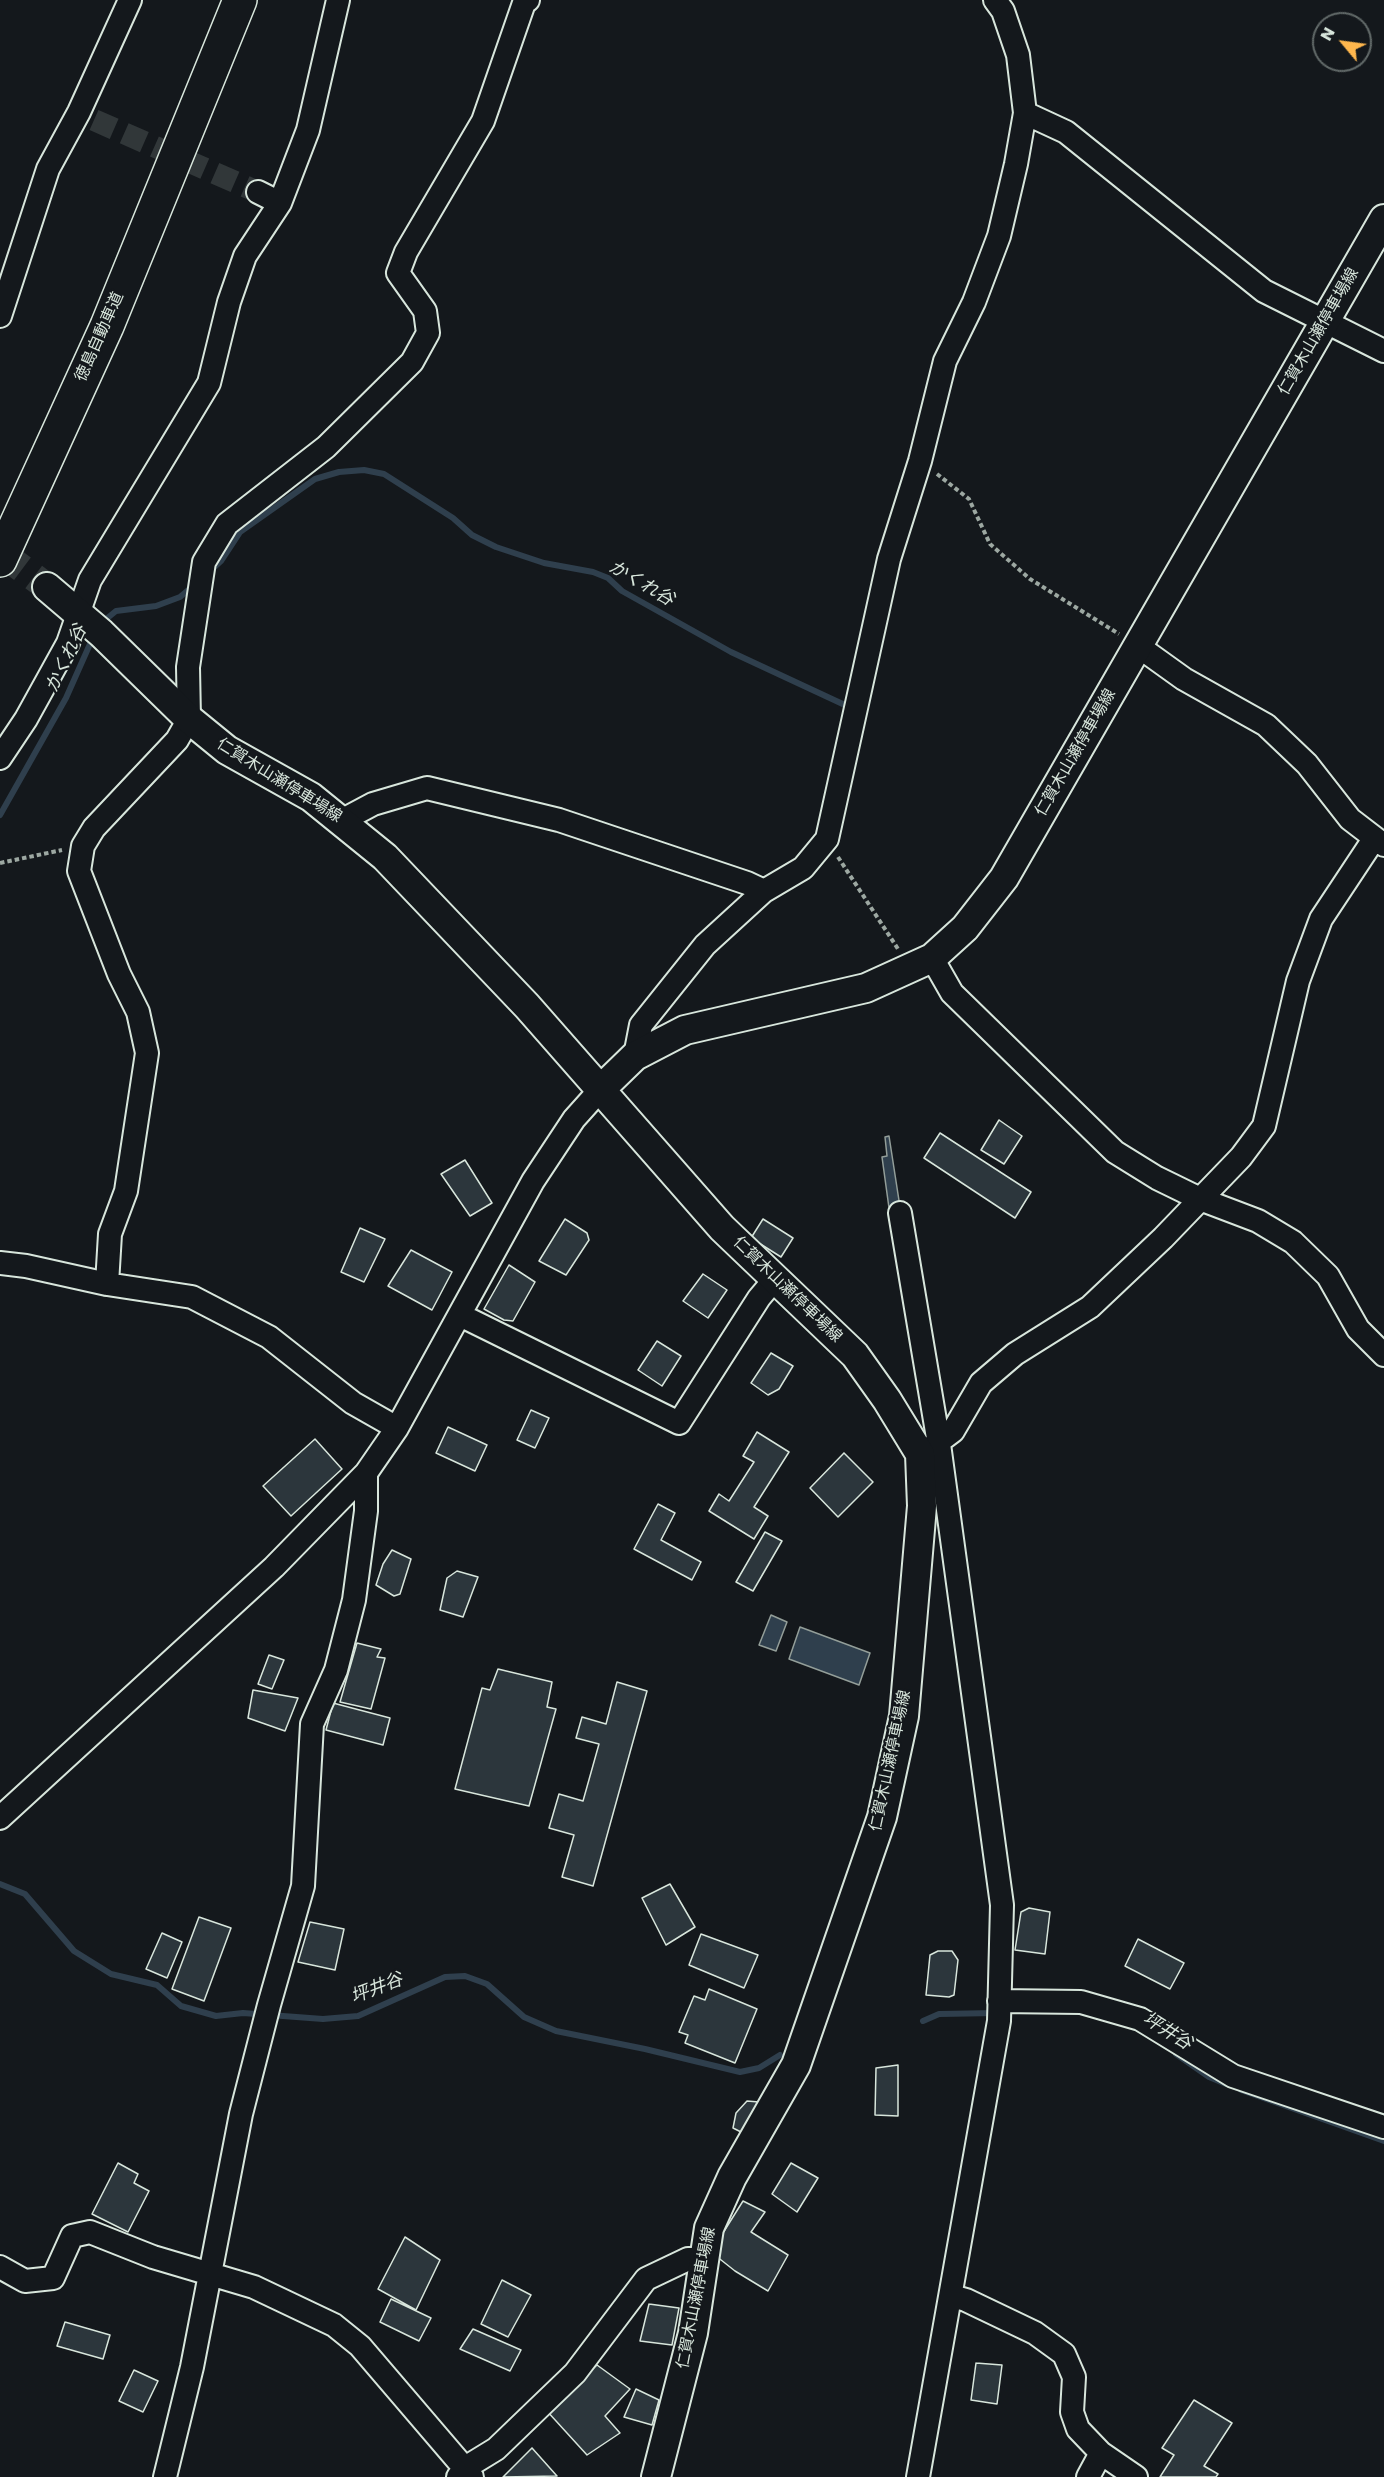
<!DOCTYPE html>
<html>
<head>
<meta charset="utf-8">
<style>
  body { margin:0 }
  #map { position:relative; width:1384px; height:2477px; overflow:hidden; background:#14181c; font-family:Poppins,sans-serif }
  canvas { display:block }
  .north { position:absolute; left:1312px; top:12px; width:60px; height:60px; box-sizing:border-box; background:#14181c; border:2px solid #626a69; border-radius:50%; rotate:299deg; font-size:16px; font-weight:700; line-height:24px; text-align:center; color:#d8e6dc }
  .north::after { content:''; display:block; margin:auto; width:21px; height:27px; background:#ffb74d; clip-path:polygon(50% 0,100% 100%,50% 72%,0 100%) }
</style>
</head>
<body>
<div id="map">
<canvas width="1384" height="2477"></canvas>
<div class="north">N</div>
</div>
<script>
const ctx = document.querySelector('canvas').getContext('2d');
ctx.lineJoin = 'round';
function fillPath(path, color) {
  ctx.fillStyle = color;
  ctx.fill(path, 'evenodd');
}
function poly(rows) {
  const path = new Path2D();
  for (const r of rows) {
    path.moveTo(r[0], r[1]);
    for (let i = 2; i < r.length; i += 2) path.lineTo(r[i], r[i + 1]);
  }
  return path;
}
function stroke(path, color, width, dash) {
  ctx.strokeStyle = color;
  ctx.lineWidth = width;
  ctx.lineCap = dash ? 'butt' : 'round';
  ctx.setLineDash(dash || []);
  ctx.stroke(path);
}
function write(font, color, halo, rows, align = 'center') {
  ctx.font = font + ' Poppins,"Noto Sans JP",sans-serif';
  ctx.lineWidth = 4.5;
  ctx.setLineDash([]);
  ctx.textBaseline = 'middle';
  ctx.strokeStyle = halo;
  ctx.fillStyle = color;
  for (const [text, x, y, turn = 0] of rows) {
    ctx.save();
    ctx.translate(x, y);
    ctx.rotate((+turn || 0) * Math.PI / 180);
    ctx.textAlign = isNaN(turn) ? turn : align;
    if (halo) ctx.strokeText(text, 0, 0);
    ctx.fillText(text, 0, 0);
    ctx.restore();
  }
}
const water = poly([
  [889,1136,900,1207,889,1208,882,1157,887,1156,885,1137,889,1136],
  [771,1615,787,1622,776,1651,759,1645,771,1615],
  [800,1627,870,1653,859,1685,789,1659,800,1627]
]);
const stream = poly([
  [210,571,221,561,240,532,315,479,339,472,364,470,384,474,453,518,472,535,496,547,544,563,593,572,608,578,622,591,731,652,847,706,848,701],
  [100,624,116,611,156,606,180,597,193,586],
  [0,815,66,698,94,635],
  [0,1884,25,1894,74,1951,111,1974,157,1985,181,2006,216,2016,243,2013,323,2019,358,2016,445,1977,465,1976,487,1984,524,2017,556,2031,645,2049,740,2072,759,2068,780,2055],
  [923,2021,939,2014,996,2013],
  [1176,2054,1209,2077,1226,2084],
  [1241,2090,1384,2141]
]);
const building = poly([
  [999,1120,1022,1136,1004,1164,981,1150,999,1120],
  [940,1133,1031,1192,1015,1218,924,1158,940,1133],
  [465,1160,492,1203,470,1216,441,1174,465,1160],
  [565,1219,587,1233,589,1240,566,1275,539,1261,565,1219],
  [763,1219,793,1238,781,1257,751,1238,763,1219],
  [360,1228,385,1239,364,1282,341,1272,360,1228],
  [411,1250,452,1272,432,1310,388,1286,411,1250],
  [509,1265,535,1282,513,1321,504,1320,484,1309,509,1265],
  [703,1274,727,1290,708,1318,683,1301,703,1274],
  [657,1341,681,1356,662,1386,638,1370,657,1341],
  [771,1353,793,1366,779,1389,768,1395,751,1383,771,1353],
  [531,1410,549,1418,535,1448,517,1440,531,1410],
  [448,1427,487,1445,475,1471,436,1453,448,1427],
  [757,1432,789,1452,754,1507,768,1516,754,1539,709,1511,719,1494,729,1501,754,1462,743,1456,757,1432],
  [315,1439,342,1469,291,1516,263,1486,315,1439],
  [844,1453,873,1482,838,1517,810,1488,844,1453],
  [658,1504,675,1513,661,1540,701,1562,692,1580,634,1549,658,1504],
  [765,1532,782,1541,753,1591,736,1582,765,1532],
  [392,1550,411,1559,400,1594,394,1596,376,1585,383,1564,392,1550],
  [457,1571,478,1577,463,1617,440,1610,447,1578,457,1571],
  [357,1643,381,1649,377,1657,385,1658,371,1709,340,1702,357,1643],
  [269,1655,284,1660,272,1689,258,1684,269,1655],
  [498,1669,552,1682,547,1707,556,1709,529,1806,455,1789,482,1688,490,1690,498,1669],
  [617,1682,647,1691,593,1886,562,1877,574,1835,549,1828,559,1794,583,1801,599,1744,576,1738,582,1717,606,1724,617,1682],
  [253,1690,298,1698,285,1731,248,1718,253,1690],
  [333,1703,390,1718,383,1745,326,1730,333,1703],
  [670,1884,695,1927,666,1945,642,1898,670,1884],
  [1029,1908,1050,1912,1045,1954,1015,1950,1021,1912,1029,1908],
  [199,1917,231,1928,204,2001,172,1989,199,1917],
  [310,1922,344,1929,335,1970,298,1962,310,1922],
  [162,1933,182,1942,167,1978,146,1969,162,1933],
  [701,1934,758,1955,744,1988,689,1965,701,1934],
  [1138,1939,1184,1963,1170,1989,1125,1966,1138,1939],
  [938,1951,952,1951,958,1960,954,1995,949,1997,926,1995,930,1955,938,1951],
  [709,1989,757,2009,735,2063,685,2043,688,2035,679,2032,694,1996,705,2000,709,1989],
  [898,2065,898,2116,875,2115,876,2068,898,2065],
  [747,2101,759,2102,753,2138,733,2128,736,2113,747,2101],
  [118,2163,138,2174,134,2183,149,2191,128,2232,92,2214,118,2163],
  [791,2163,818,2178,797,2212,772,2194,791,2163],
  [743,2201,765,2212,751,2232,788,2255,768,2291,735,2271,711,2252,743,2201],
  [405,2237,440,2260,416,2310,378,2289,405,2237],
  [502,2280,531,2295,508,2337,481,2324,502,2280],
  [391,2299,431,2318,419,2341,380,2322,391,2299],
  [649,2304,679,2308,672,2345,640,2341,649,2304],
  [65,2322,110,2335,103,2359,57,2346,65,2322],
  [473,2329,521,2350,510,2371,460,2349,473,2329],
  [976,2363,1002,2365,997,2404,971,2400,976,2363],
  [597,2365,630,2389,605,2416,620,2433,587,2455,546,2410,597,2365],
  [134,2370,158,2381,143,2412,119,2401,134,2370],
  [636,2389,659,2400,652,2425,624,2417,636,2389],
  [1194,2400,1232,2423,1204,2466,1218,2474,1216,2477,1160,2477,1174,2455,1162,2448,1194,2400],
  [532,2448,557,2476,503,2477,532,2448]
]);
const minorTunnel = poly([
  [94,120,258,192]
]);
const majorTunnel = poly([
  [0,552,47,587]
]);
const path = poly([
  [937,474,969,499,990,544,1030,579,1119,634],
  [838,857,898,949],
  [0,863,62,850]
]);
const minor = poly([
  [1025,113,1066,132,1264,291,1384,351],
  [258,192,280,203],
  [0,316,48,169,79,112,130,0],
  [1138,646,1184,679,1266,725,1307,764,1350,819,1384,845],
  [0,758,26,719,68,643,90,580,209,383,229,302,245,256,280,203,308,130,338,0],
  [343,820,373,804,427,788,559,820,747,883,764,891],
  [932,958,952,993,1115,1152,1157,1178,1200,1199,1258,1221,1293,1242,1328,1276,1358,1329,1384,1355],
  [635,1056,641,1025,705,945,764,891,803,868,827,839,889,559,920,461,945,361,974,302,999,236,1016,164,1025,113,1018,55,1003,11,995,0],
  [900,1213,939,1444,1002,1905,999,2021,918,2477],
  [0,1263,26,1266,107,1284,192,1297,269,1337,353,1403,397,1428],
  [107,1284,110,1234,126,1191,147,1053,138,1012,119,974,79,871,83,846,94,828,177,740,189,719,188,667,204,562,227,524,326,447,412,362,428,333,425,311,398,273,406,252,483,121,524,3,528,0],
  [460,1315,679,1423,759,1298,775,1279],
  [929,1449,953,1431,981,1383,1015,1354,1090,1307,1163,1238,1241,1157,1264,1126,1298,981,1321,919,1374,839],
  [0,1818,274,1567,366,1473,397,1428,533,1181,574,1119,600,1090],
  [999,2001,1081,2002,1140,2019,1233,2076,1384,2127],
  [0,2267,25,2281,53,2278,72,2236,90,2232,153,2257,254,2287,334,2325,360,2346,472,2477],
  [952,2296,966,2300,1035,2333,1064,2354,1074,2377,1072,2412,1078,2429,1101,2453,1136,2477],
  [165,2477,192,2367,241,2114,269,2005,303,1886,312,1724,336,1670,354,1600,366,1511,366,1473],
  [458,2477,465,2468,496,2449,575,2373,646,2279,688,2259,704,2259],
  [1088,2477,1101,2453]
]);
const major = poly([
  [47,587,101,633,189,719,227,750,311,797,385,857,527,1006,722,1228,855,1355,887,1400,920,1454,922,1506,904,1716,882,1817,796,2065,732,2177,709,2228,693,2333,656,2477],
  [600,1090,635,1056,685,1030,866,988,932,958,965,928,1004,878,1384,219]
]);
const highway = poly([
  [0,560,107,326,240,0]
]);
const streetNames = [
  ["仁賀木山瀬停車場線",1319,332,-60],
  ["徳島自動車道",100,337,-66],
  ["仁賀木山瀬停車場線",1076,753,-60],
  ["仁賀木山瀬停車場線",279,781,32],
  ["仁賀木山瀬停車場線",787,1290,44],
  ["仁賀木山瀬停車場線",891,1761,-78],
  ["仁賀木山瀬停車場線",697,2298,-79]
];
const waterNames = [
  ["かくれ谷",641,584,30],
  ["かくれ谷",67,659,-65],
  ["坪井谷",377,1989,-21],
  ["坪井谷",1167,2032,32]
];
fillPath(water, '#2f3f4d');
stroke(water, '#939e99', 1.5);
stroke(stream, '#2f3f4d', 6);
fillPath(building, '#2c363c');
stroke(building, '#d8e6dc', 1.5);
stroke(minorTunnel, '#313739', 22, [22, 11]);
stroke(majorTunnel, '#313739', 28, [28, 14]);
stroke(minor, '#d8e6dc', 26);
stroke(major, '#d8e6dc', 32);
stroke(highway, '#d8e6dc', 36);
stroke(path, '#9da8a2', 4, [4.5, 3]);
stroke(minor, '#14181c', 22);
stroke(major, '#14181c', 28);
stroke(highway, '#14181c', 33);
write('16px', '#d8e6dc', '#14181c', streetNames);
write('italic 18px', '#d8e6dc', '#14181c', waterNames);
</script>
</body>
</html>
